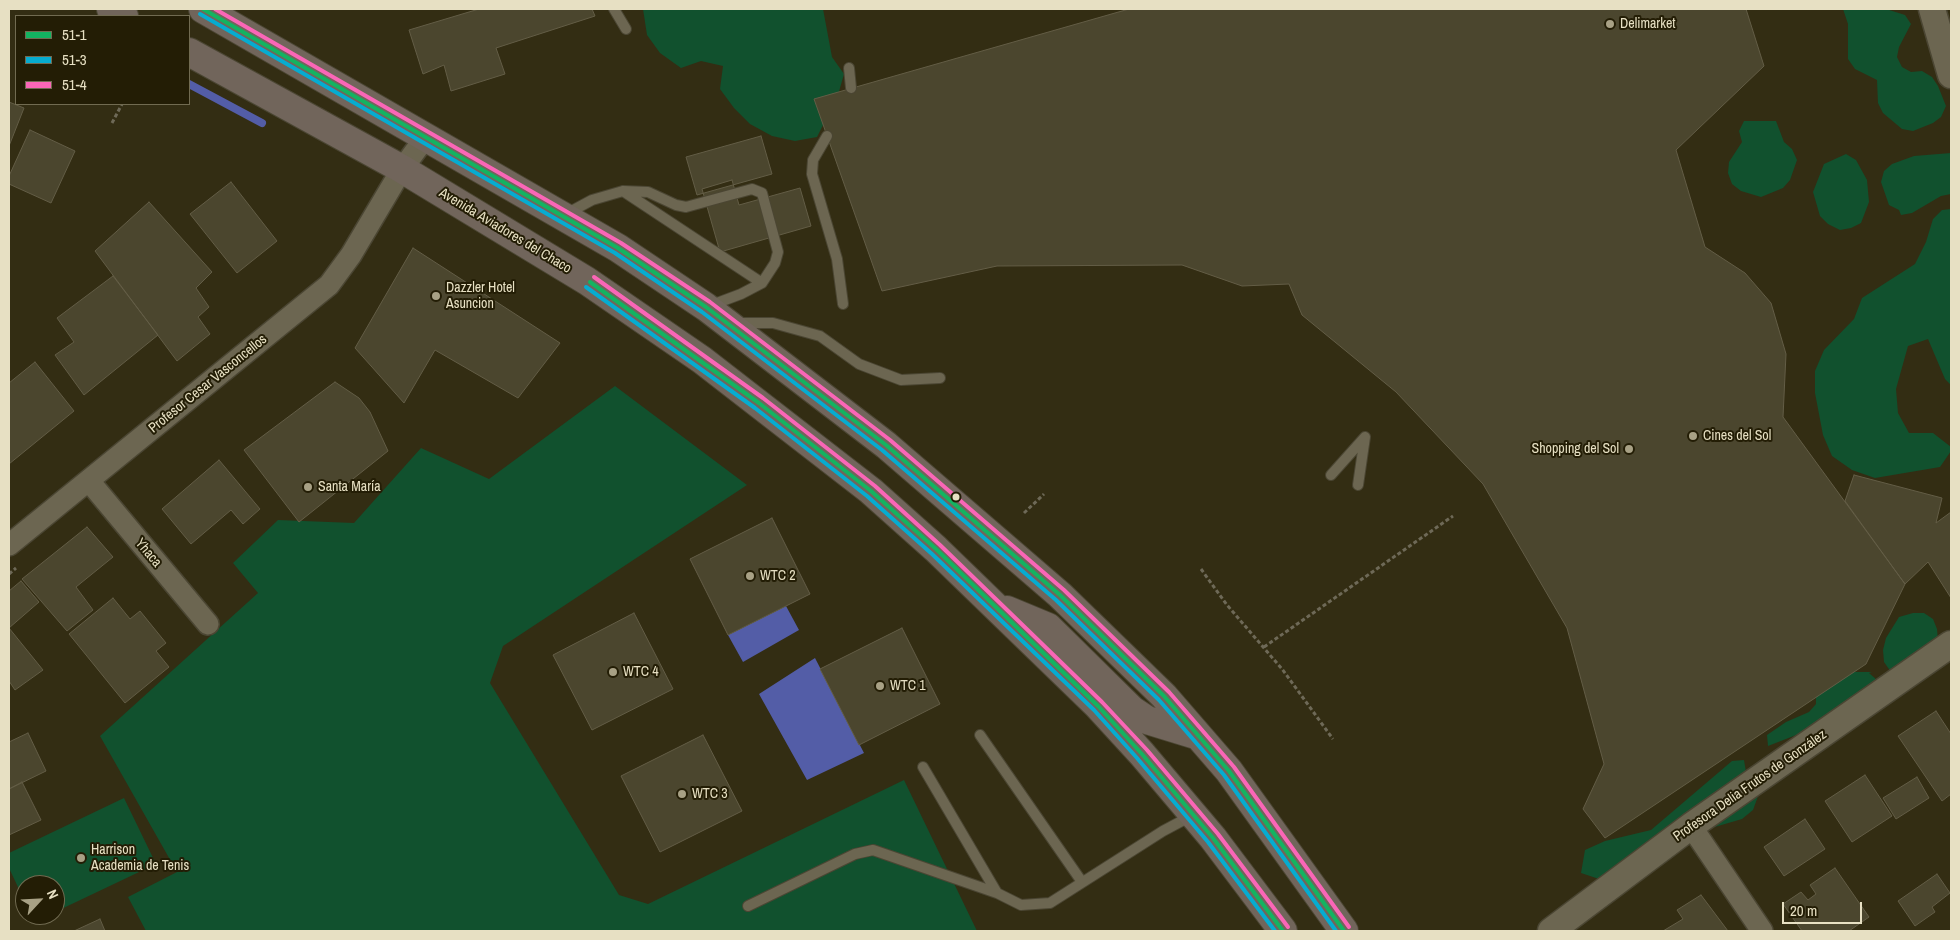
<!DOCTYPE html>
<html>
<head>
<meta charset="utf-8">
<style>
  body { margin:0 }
  #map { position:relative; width:1960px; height:940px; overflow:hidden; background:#332d13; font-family:"Archivo Narrow",sans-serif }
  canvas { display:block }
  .frame { position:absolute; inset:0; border:10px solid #e7e0c3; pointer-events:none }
  .legend { position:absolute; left:15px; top:15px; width:175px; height:90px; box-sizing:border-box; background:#231d05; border:1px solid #716b51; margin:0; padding:6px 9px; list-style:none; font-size:15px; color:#e7e0c3 }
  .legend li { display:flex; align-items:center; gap:10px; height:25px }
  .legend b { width:25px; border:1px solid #716b51 }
  .north { position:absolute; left:15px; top:875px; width:50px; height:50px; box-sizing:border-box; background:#231d05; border:1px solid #716b51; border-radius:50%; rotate:65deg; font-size:14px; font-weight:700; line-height:20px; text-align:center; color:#e7e0c3 }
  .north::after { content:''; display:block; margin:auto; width:18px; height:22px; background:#a8a185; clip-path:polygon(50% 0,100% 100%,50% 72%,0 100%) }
  .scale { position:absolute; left:1782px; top:902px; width:80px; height:22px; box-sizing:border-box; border:2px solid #e7e0c3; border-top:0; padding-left:6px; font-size:15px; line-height:18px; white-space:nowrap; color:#e7e0c3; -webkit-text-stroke:4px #231d05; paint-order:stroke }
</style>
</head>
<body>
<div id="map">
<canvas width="1960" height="940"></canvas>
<div class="frame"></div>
<ul class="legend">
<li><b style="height:6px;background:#13b361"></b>51-1</li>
<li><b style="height:6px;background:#06acd0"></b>51-3</li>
<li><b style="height:6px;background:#fa66b7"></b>51-4</li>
</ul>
<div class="north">N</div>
<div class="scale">20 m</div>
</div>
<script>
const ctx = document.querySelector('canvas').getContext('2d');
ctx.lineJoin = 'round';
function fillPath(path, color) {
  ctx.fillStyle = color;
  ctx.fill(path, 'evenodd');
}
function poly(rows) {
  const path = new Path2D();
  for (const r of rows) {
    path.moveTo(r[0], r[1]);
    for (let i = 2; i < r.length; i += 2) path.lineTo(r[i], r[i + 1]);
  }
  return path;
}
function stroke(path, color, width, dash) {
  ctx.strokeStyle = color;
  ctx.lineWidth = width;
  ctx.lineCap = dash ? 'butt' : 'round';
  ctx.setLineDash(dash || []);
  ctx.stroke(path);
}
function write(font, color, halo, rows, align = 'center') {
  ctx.font = font + ' "Archivo Narrow",sans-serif';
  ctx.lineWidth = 4;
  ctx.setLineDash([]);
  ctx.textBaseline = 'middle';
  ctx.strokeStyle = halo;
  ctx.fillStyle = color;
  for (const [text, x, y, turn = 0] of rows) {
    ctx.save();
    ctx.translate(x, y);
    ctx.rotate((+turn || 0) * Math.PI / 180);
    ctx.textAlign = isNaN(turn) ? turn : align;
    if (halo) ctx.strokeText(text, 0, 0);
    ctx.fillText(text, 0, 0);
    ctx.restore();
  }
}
const green = poly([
  [643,9,823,9,832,57,844,74,838,95,817,137,795,141,772,136,750,124,734,108,720,89,723,66,701,61,681,68,660,53,647,35],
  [1843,9,1886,9,1905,15,1911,24,1899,47,1897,57,1902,67,1911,72,1922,71,1932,77,1938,86,1946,106,1941,117,1933,123,1913,131,1902,129,1883,113,1878,103,1877,80,1855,69,1848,59,1848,24],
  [1744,121,1776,121,1784,142,1792,149,1797,160,1790,180,1783,188,1761,197,1741,191,1732,184,1728,173,1729,162,1742,142,1739,131],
  [1951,153,1951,194,1941,196,1912,213,1901,215,1899,210,1889,205,1881,182,1884,171,1892,164,1914,156],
  [1846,154,1856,160,1867,180,1869,202,1861,223,1851,228,1840,230,1828,224,1820,216,1813,192,1824,164],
  [1951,209,1951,385,1945,379,1928,339,1908,346,1896,389,1898,413,1909,433,1933,433,1951,447,1951,451,1940,467,1875,478,1852,470,1832,456,1823,435,1815,393,1815,371,1824,350,1854,319,1862,298,1915,264,1926,242,1933,219,1942,210],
  [615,386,747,485,503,646,490,683,619,895,648,904,904,780,977,931,146,931,128,897,177,872,100,736,258,593,233,563,278,520,354,523,421,448,489,479],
  [1913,613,1924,613,1933,619,1937,629,1939,652,1891,672,1884,662,1883,650,1886,638,1899,617],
  [1846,672,1872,672,1869,673,1877,680,1809,730,1768,746,1767,735,1786,722,1809,712,1816,704,1816,692],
  [1744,760,1746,772,1761,788,1753,810,1742,819,1701,831,1602,880,1581,873,1585,850,1605,841,1651,830,1732,761],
  [124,798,156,864,55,912,55,885,25,885,25,902,9,868,9,853]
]);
const water = poly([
  [786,606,799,630,743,662,728,635],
  [815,658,864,753,807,780,759,694]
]);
const stream = poly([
  [189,84,262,123]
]);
const building = poly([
  [479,9,592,9,595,16,496,48,505,74,451,91,444,65,423,74,409,30,479,9],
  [1129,9,1746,9,1764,66,1676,150,1705,247,1745,273,1771,303,1786,354,1783,417,1905,584,1866,664,1605,838,1583,809,1604,764,1567,628,1483,484,1396,392,1302,315,1289,284,1242,286,1182,265,997,266,882,291,814,99,1129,9],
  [9,102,24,108,9,146,9,102],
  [30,130,75,151,51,203,9,184,9,176,30,130],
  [761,136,772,174,697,195,686,157,761,136],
  [732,180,739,205,800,188,811,226,720,252,702,189,732,180],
  [231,182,277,241,237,273,190,214,231,182],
  [149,202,212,272,196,288,209,307,198,317,210,334,177,361,95,251,149,202],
  [413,248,560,343,518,398,435,350,404,403,355,348,413,248],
  [113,276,158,335,84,395,55,355,74,342,57,318,113,276],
  [35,362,74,411,9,464,9,383,35,362],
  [335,382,359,398,370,412,388,451,299,522,244,450,335,382],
  [219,460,260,509,243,524,231,510,191,544,162,509,219,460],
  [1854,475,1942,498,1936,523,1951,512,1951,598,1928,562,1905,584,1845,501,1854,475],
  [772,518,810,594,728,635,690,559,772,518],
  [87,527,113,557,76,587,93,610,67,631,22,579,87,527],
  [21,581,39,602,9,628,9,591,21,581],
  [113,598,130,619,140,611,166,643,156,651,169,667,125,703,69,634,113,598],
  [634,613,673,689,592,730,553,655,634,613],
  [9,628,43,670,15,690,9,681,9,628],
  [902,628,940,704,859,745,820,669,902,628],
  [1936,711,1951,734,1951,794,1942,801,1898,736,1936,711],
  [28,733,46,771,9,789,9,742,28,733],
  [703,735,742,811,660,852,621,776,703,735],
  [1865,775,1892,816,1852,842,1825,801,1865,775],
  [1917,777,1929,798,1896,819,1883,798,1917,777],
  [22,782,41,820,9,835,9,789,22,782],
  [1805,819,1825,849,1784,876,1764,847,1805,819],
  [1835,868,1869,917,1849,931,1802,931,1783,904,1801,892,1808,900,1816,894,1810,885,1835,868],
  [1937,874,1950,893,1932,907,1935,912,1915,926,1898,901,1937,874],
  [1701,895,1728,931,1663,931,1683,919,1677,910,1701,895],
  [100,919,105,931,74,931,100,919]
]);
const path = poly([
  [112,123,122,104],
  [1024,513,1044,494],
  [1201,569,1227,605,1282,669,1333,739],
  [9,574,16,568],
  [1264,647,1453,516]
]);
const service = poly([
  [614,9,626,29],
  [849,68,851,88],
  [827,136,813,160,812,174,837,259,843,304],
  [623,191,762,283],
  [566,214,592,200,623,191,648,192,676,205,686,207,752,189,762,193,778,252,775,263,762,283,741,294,709,306],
  [737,323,773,323,820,336,859,364,901,380,940,378],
  [1331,475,1365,437],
  [1358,485,1365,437],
  [980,735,1082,882],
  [923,767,997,893],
  [748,906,855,854,873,850,997,893,1021,905,1050,903,1163,831,1193,815]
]);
const minor = poly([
  [89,481,208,624],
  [9,545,329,285,351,255,402,169,425,138],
  [1691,826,1762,931]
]);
const tertiary = poly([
  [1932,9,1951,75],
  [1551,931,1691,826,1951,644]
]);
const trunk = poly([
  [111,9,124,16],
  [203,9,618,248,706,307,886,445,1060,595,1164,696,1229,771,1344,931],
  [189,52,402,169,587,281,702,360,871,491,936,549,1098,706,1142,754,1213,838,1283,931],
  [1007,610,1048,627,1132,710,1147,720,1196,735]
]);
const bus1 = poly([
  [203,9,618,248,706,307,886,445,1060,595,1164,696,1229,771,1344,931],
  [590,282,759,403,871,491,936,549,1098,706,1142,754,1213,838,1283,931]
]);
const bus2 = poly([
  [200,14,615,253,702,312,882,450,1056,600,1159,700,1224,775,1336,931],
  [586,287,755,408,867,496,932,554,1094,710,1137,758,1208,842,1275,931]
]);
const bus3 = poly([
  [215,9,621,243,710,302,890,440,1064,590,1169,692,1234,767,1349,927],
  [594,277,763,398,875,486,940,545,1102,702,1147,750,1218,834,1288,927]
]);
const markers = [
  [1610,24,5,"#a8a185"],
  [436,296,5,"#a8a185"],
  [1693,436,5,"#a8a185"],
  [1629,449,5,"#a8a185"],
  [308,487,5,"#a8a185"],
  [956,497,4.5,"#e7e0c3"],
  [750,576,5,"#a8a185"],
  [613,672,5,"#a8a185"],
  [880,686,5,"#a8a185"],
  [682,794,5,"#a8a185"],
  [81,858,5,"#a8a185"]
];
const poiNames = [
  ["Delimarket",1620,24],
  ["Dazzler Hotel",446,288],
  ["Asuncion",446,304],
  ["Cines del Sol",1703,436],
  ["Shopping del Sol",1619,449,"right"],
  ["Santa María",318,487],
  ["WTC 2",760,576],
  ["WTC 4",623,672],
  ["WTC 1",890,686],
  ["WTC 3",692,794],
  ["Harrison",91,850],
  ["Academia de Tenis",91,866]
];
const streetNames = [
  ["Avenida Aviadores del Chaco",505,231,31],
  ["Profesor Cesar Vasconcellos",208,384,-39],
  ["Yhaca",148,553,50],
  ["Profesora Delia Frutos de González",1750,786,-35]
];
fillPath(green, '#11512e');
fillPath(water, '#535da7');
stroke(stream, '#535da7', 8);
fillPath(building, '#4b462e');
stroke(building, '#635d46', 1);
stroke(service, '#4b4633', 12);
stroke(minor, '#4b4633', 24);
stroke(tertiary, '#4b4633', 29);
stroke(trunk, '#4b4633', 30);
stroke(path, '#6e6957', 3, [4, 2.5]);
stroke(service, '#6c6651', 10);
stroke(minor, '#6c6651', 21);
stroke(tertiary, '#6c6651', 26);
stroke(trunk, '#71655b', 28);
stroke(bus1, '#13b361', 4);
stroke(bus2, '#06acd0', 4);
stroke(bus3, '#fa66b7', 4);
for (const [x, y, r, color] of markers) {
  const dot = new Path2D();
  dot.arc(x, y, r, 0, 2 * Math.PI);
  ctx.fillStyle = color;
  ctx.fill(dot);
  stroke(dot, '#231d05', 2);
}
write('14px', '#e7e0c3', '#231d05', poiNames, 'left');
write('14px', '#e7e0c3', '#231d05', streetNames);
</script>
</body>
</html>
